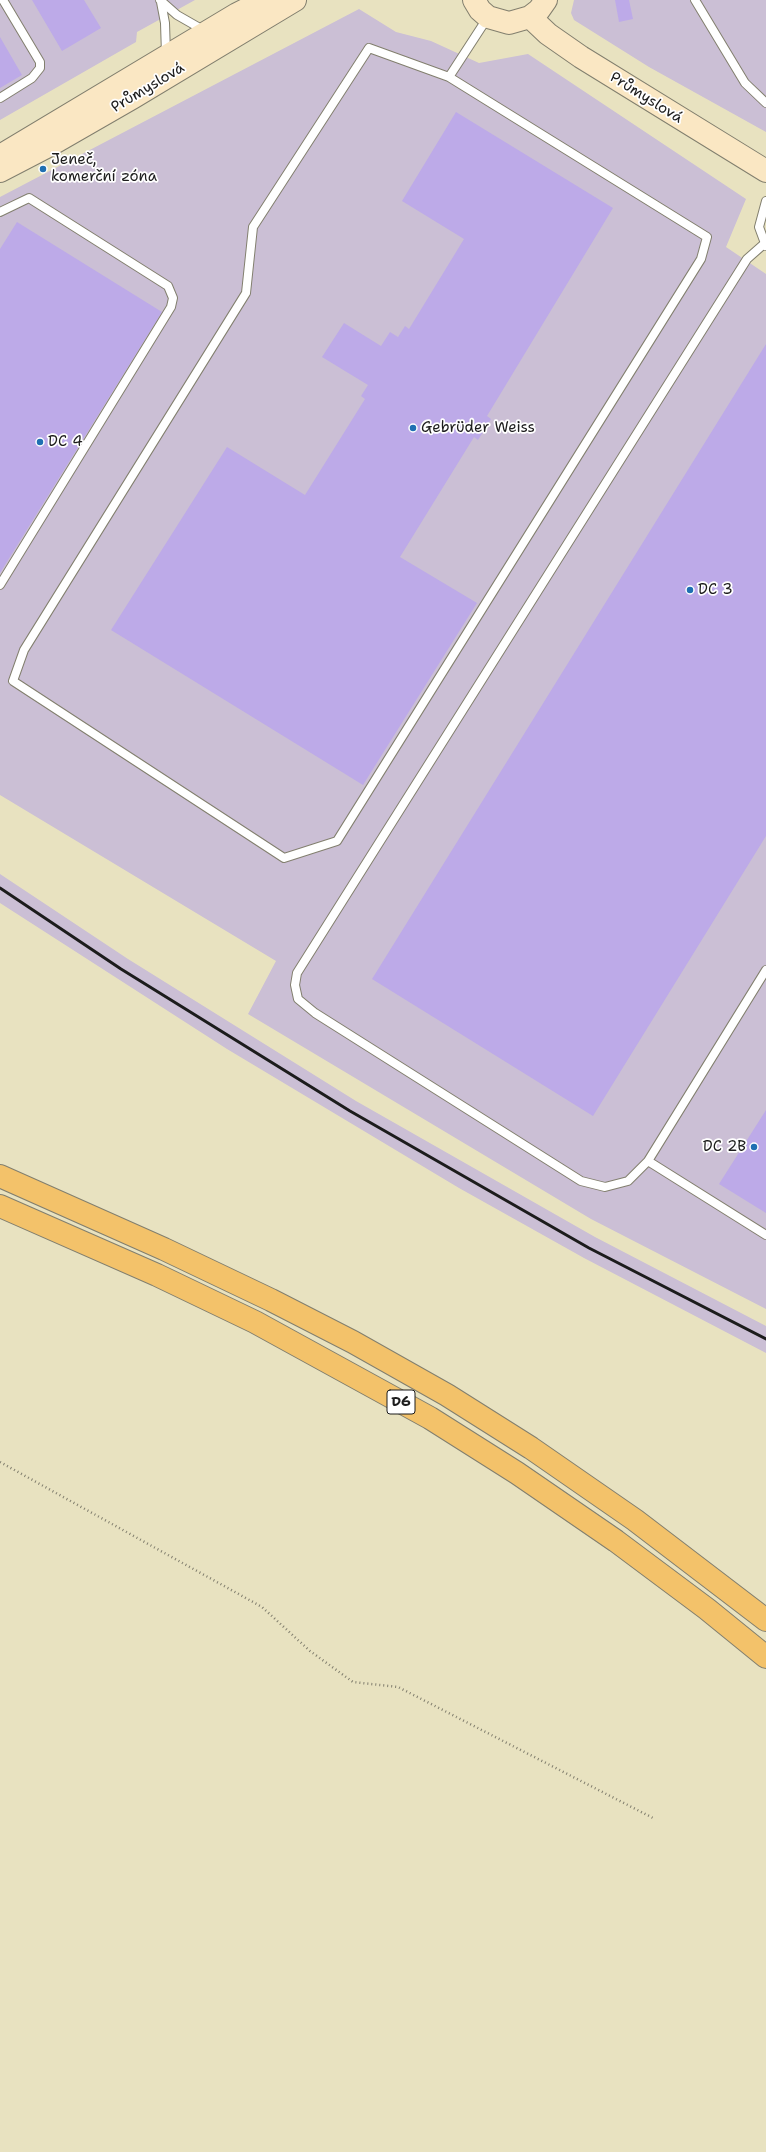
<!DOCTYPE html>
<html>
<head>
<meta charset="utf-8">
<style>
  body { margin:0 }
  canvas { display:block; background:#e8e2c0 }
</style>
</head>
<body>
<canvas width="766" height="2152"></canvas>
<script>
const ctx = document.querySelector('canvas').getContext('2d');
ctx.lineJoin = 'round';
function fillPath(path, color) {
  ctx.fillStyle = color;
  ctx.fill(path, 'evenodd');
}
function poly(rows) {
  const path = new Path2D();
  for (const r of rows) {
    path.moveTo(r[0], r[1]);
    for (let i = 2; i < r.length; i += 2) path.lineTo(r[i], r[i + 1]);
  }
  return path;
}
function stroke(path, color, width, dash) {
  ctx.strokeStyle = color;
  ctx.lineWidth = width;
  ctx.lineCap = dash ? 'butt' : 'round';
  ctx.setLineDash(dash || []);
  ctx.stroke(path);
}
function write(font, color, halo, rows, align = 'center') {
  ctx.font = font + ' "Shantell Sans",sans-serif';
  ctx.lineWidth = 3.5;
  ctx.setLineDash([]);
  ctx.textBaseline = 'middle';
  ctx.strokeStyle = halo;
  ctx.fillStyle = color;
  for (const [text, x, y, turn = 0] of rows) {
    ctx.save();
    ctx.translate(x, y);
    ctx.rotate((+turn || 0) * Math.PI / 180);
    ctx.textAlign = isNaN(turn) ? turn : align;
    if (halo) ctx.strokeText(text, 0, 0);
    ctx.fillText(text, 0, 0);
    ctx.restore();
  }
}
const industrial = poly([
  [0,0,195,0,137,32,136,42,0,120],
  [574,0,766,0,766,132,649,67,574,20,571,13],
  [359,9,396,32,431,41,479,63,528,54,746,199,726,247,766,274,766,1309,591,1219,248,1014,276,961,0,795,0,197],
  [0,874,128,959,356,1101,595,1237,766,1326,766,1353,584,1258,459,1188,227,1049,0,903]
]);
const building = poly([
  [32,0,84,0,101,28,62,51],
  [615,0,629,0,633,19,619,22],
  [0,37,22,75,0,88],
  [456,112,613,208,487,416,491,419,478,440,474,437,400,557,477,603,363,785,111,630,227,447,305,495,365,399,361,396,368,385,322,357,344,323,381,346,390,332,398,337,405,326,409,329,464,239,402,201],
  [17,222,162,312,0,573,0,249],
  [766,344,766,836,593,1116,372,979],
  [766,1110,766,1213,719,1184]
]);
const path = poly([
  [0,1462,262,1607,310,1651,353,1682,398,1687,653,1818]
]);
const lane = poly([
  [160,0,177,15,205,31],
  [695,0,745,83,766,103],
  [161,2,165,23,166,54],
  [369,48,449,77,707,237,701,259,337,841,284,858,13,681,24,650,246,293,253,227,369,48],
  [449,77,488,17],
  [0,98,32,78,40,68,40,62,3,0],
  [766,201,759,227,766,246],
  [0,212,29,198,168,286,173,298,171,307,0,585],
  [764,244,747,259,297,973,295,985,298,999,315,1013,581,1181,605,1187,628,1181,648,1161,766,970],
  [648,1161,766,1235]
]);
const secondary = poly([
  [474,0,480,10,488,17,509,23,530,17,539,10,546,0],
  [530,17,548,34,581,57,766,171],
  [0,156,237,14,265,0],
  [0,171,52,144,132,98,295,0]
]);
const highway = poly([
  [0,1176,164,1249,271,1300,353,1342,447,1395,531,1448,635,1520,766,1620],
  [0,1206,157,1275,255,1322,430,1418,517,1473,616,1541,707,1609,766,1657]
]);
const rail = poly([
  [0,888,121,969,350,1111,589,1248,766,1339]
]);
const markers = [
  [43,169,4,"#1f6fb2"],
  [413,428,4,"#1f6fb2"],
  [40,442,4,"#1f6fb2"],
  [690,590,4,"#1f6fb2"],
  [754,1147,4,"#1f6fb2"]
];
const shields = [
  [401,1402,28]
];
const shieldNames = [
  ["D6",401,1402]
];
const streetNames = [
  ["Průmyslová",148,88,-31],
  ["Průmyslová",646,98,32]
];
const poiNames = [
  ["Jeneč,",51,160],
  ["komerční zóna",51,177],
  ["Gebrüder Weiss",421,428],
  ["DC 4",48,442],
  ["DC 3",698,590],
  ["DC 2B",746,1147,"right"]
];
fillPath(industrial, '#cbbfd5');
fillPath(building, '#bdaae8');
stroke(lane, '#827f6e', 10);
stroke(secondary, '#827f6e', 24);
stroke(highway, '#827f6e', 24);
stroke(path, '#827f6e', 2.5, [1, 3]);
stroke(lane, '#fff', 8);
stroke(secondary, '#fae7c3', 22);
stroke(highway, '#f3c26a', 22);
stroke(rail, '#1c1c1c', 3);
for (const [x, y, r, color] of markers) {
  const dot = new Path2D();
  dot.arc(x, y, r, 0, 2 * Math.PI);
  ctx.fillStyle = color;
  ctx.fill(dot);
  stroke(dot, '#fff', 1.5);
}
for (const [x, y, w] of shields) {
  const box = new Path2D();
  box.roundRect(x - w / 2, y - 12, w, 24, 3);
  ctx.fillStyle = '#fff';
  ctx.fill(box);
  stroke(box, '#1c1c1c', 1);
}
write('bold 14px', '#1c1c1c', null, shieldNames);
write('15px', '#1c1c1c', '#fff', streetNames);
write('15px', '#1c1c1c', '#fff', poiNames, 'left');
</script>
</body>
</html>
